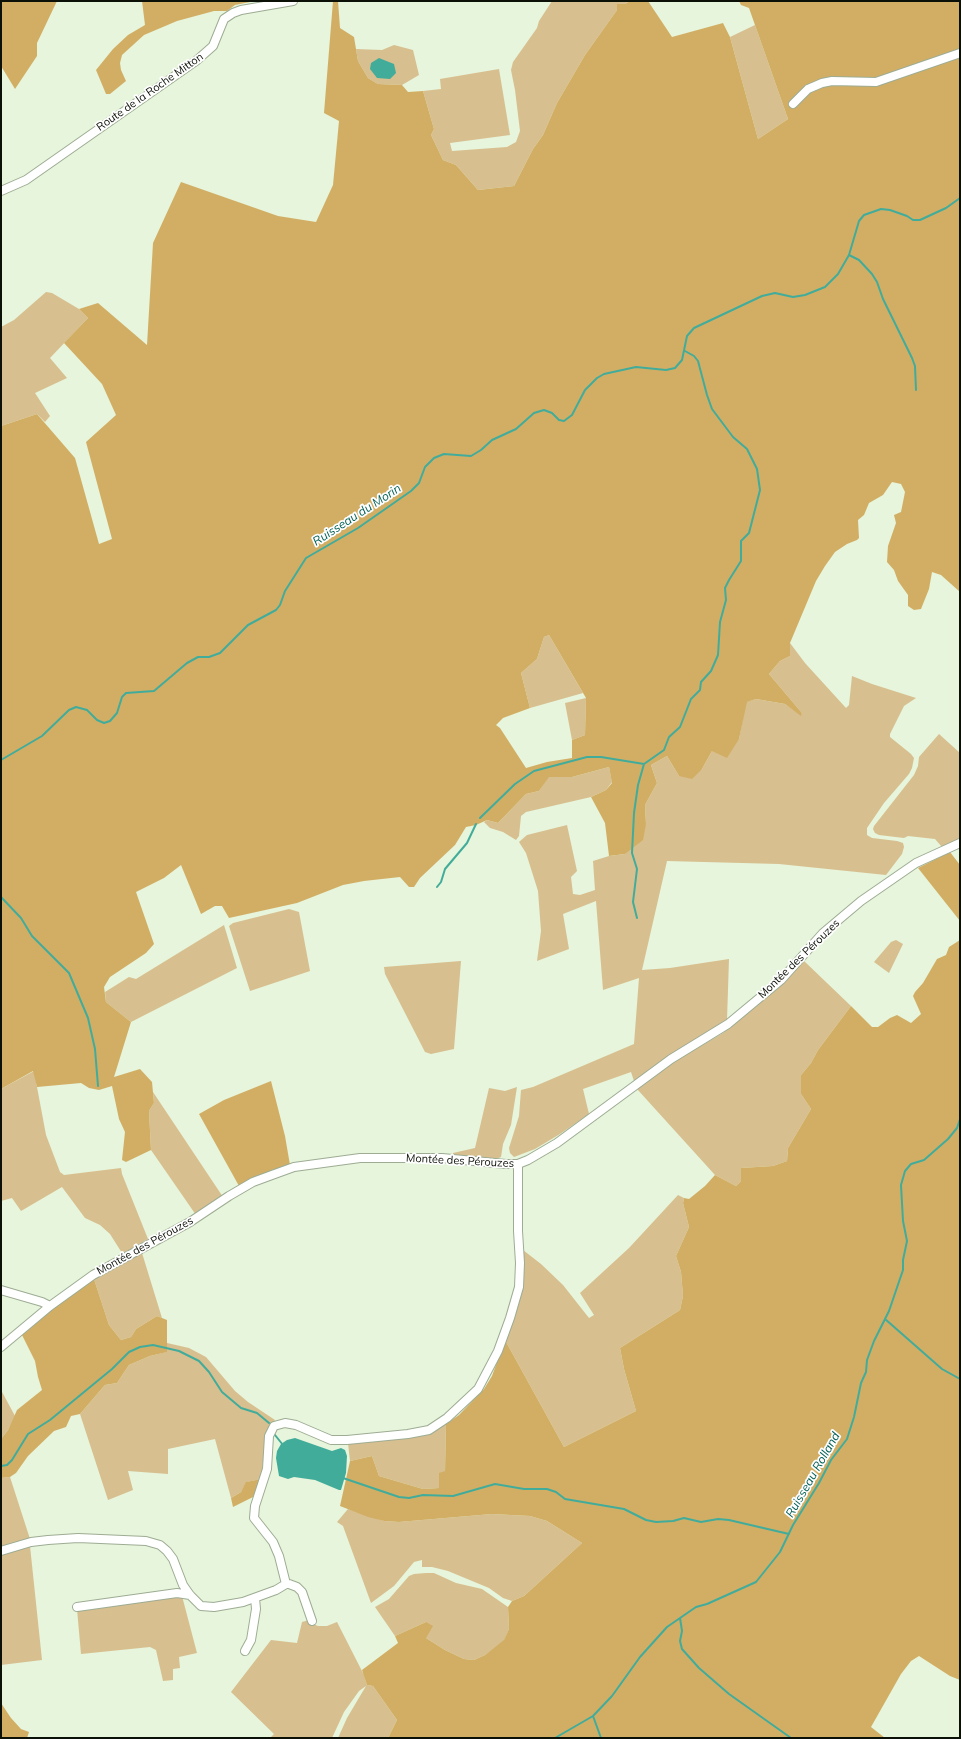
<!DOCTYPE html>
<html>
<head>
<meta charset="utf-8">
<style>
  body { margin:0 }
  #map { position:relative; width:961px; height:1739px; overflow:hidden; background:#e6f5db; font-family:Mulish,sans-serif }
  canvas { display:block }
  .frame { position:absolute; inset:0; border:2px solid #0c1108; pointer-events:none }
</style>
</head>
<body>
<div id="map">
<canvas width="961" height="1739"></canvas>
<div class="frame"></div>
</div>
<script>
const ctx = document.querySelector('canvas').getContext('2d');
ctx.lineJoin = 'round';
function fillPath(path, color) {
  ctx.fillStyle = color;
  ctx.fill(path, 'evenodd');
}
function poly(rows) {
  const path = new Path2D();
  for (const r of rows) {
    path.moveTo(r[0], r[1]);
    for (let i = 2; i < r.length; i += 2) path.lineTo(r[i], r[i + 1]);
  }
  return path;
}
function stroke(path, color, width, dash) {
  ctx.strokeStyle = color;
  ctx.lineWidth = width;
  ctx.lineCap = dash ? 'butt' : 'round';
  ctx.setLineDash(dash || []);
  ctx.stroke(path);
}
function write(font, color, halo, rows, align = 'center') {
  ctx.font = font + ' Mulish,sans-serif';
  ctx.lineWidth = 3.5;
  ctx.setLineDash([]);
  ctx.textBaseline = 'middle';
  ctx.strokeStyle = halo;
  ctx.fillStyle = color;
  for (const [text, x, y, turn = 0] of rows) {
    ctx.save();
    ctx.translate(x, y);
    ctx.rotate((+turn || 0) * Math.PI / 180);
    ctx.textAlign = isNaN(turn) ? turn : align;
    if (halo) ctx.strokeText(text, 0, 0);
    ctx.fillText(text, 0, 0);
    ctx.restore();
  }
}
const green = poly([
  [552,1,630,1,625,4,617,4,617,10,585,55,557,103,543,135,533,149,514,186,478,190,456,165,443,160,431,135,434,129,423,91,441,89,440,79,499,69,510,135,450,143,452,151,507,147,516,142,520,131,515,90,511,70,513,62,537,28,539,21],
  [755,25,788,119,758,139,730,37],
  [394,45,413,50,419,75,402,85,378,84,368,78,358,61,356,49,382,50],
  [46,292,52,293,79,309,88,318,50,358,67,378,35,393,50,416,45,422,37,414,1,426,1,327,14,320],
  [549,635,583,693,530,708,521,673,537,659,544,637],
  [790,643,805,663,846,708,849,705,852,676,872,684,916,698,904,706,890,734,890,737,911,754,914,758,912,768,909,774,884,803,867,828,867,835,872,838,897,841,903,843,904,847,902,854,886,875,779,864,667,861,642,970,670,968,729,959,727,1020,634,1081,631,1072,583,1089,589,1114,560,1134,535,1149,514,1157,510,1153,509,1148,519,1116,521,1090,533,1087,634,1044,639,978,603,990,596,901,563,914,569,949,537,961,541,931,538,891,526,853,519,842,527,835,567,825,577,871,571,877,573,894,580,895,595,890,593,861,609,856,625,854,646,824,645,805,657,783,651,765,667,756,679,776,702,769,712,751,739,739,746,702,756,699,785,704,801,715,802,713,769,674,780,661,790,656],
  [586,698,585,735,572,740,565,703],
  [939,734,960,753,960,838,942,847,935,839,908,836,904,838,879,835,875,833,873,829,874,826,914,775,918,766,919,757],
  [609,767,612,782,606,790,591,797,526,812,521,816,519,836,516,840,503,832,490,828,484,822,487,820,498,823,526,794,539,791,548,777,572,777],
  [289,909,299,912,310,971,250,991,229,926,233,923],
  [224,925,237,968,131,1022,106,1002,105,992,129,977,136,979],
  [896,940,903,944,889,973,874,962,891,942],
  [803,960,851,1006,818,1050,811,1063,801,1075,801,1094,811,1109,788,1148,787,1161,773,1166,741,1168,741,1181,736,1186,715,1175,637,1089,662,1069,723,1033,784,983],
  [461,961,454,1049,431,1054,425,1052,385,974,384,967],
  [34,1071,46,1135,60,1172,64,1175,121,1168,122,1174,148,1239,124,1253,122,1253,110,1234,100,1225,85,1218,62,1187,21,1211,12,1198,1,1201,1,1089],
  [517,1087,511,1125,503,1144,501,1157,496,1159,453,1155,453,1153,475,1148,489,1088,505,1091],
  [153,1092,223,1197,196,1215,151,1150,149,1111,154,1103],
  [678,1195,684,1198,683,1203,689,1227,676,1256,681,1272,683,1296,680,1310,620,1348,624,1369,636,1411,564,1447,505,1340,515,1317,521,1296,524,1266,523,1250,541,1264,563,1285,589,1318,594,1315,580,1293,629,1248],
  [142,1253,162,1318,157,1316,136,1329,131,1337,121,1340,109,1325,94,1279],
  [167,1343,189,1348,206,1357,235,1391,248,1402,275,1420,266,1433,261,1479,247,1482,241,1492,231,1498,215,1439,168,1449,168,1474,128,1471,133,1490,108,1500,80,1414,105,1385,117,1383,129,1365,150,1356,166,1352],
  [1,1390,15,1416,8,1430,1,1439],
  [446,1424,445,1471,439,1488,423,1489,379,1476,372,1456,350,1461,348,1443,421,1436,431,1433],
  [10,1477,30,1539,1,1547,1,1478],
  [348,1509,384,1521,399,1522,492,1514,530,1516,547,1521,582,1543,524,1596,512,1601,503,1598,489,1588,448,1571,432,1567,422,1567,422,1560,414,1562,394,1586,371,1603,343,1526,337,1522],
  [30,1546,42,1660,1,1665,1,1553],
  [426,1573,434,1573,456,1583,482,1589,508,1607,509,1629,504,1641,485,1655,474,1660,464,1659,445,1650,426,1638,426,1622,395,1636,375,1607,389,1599,409,1576,414,1574],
  [182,1596,197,1653,179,1657,180,1668,173,1669,173,1680,163,1681,156,1650,150,1647,81,1654,77,1609],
  [309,1620,313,1624,318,1626,327,1626,337,1622,364,1675,367,1685,373,1686,397,1720,388,1738,338,1738,347,1718,366,1686,359,1691,344,1712,332,1738,270,1738,274,1734,231,1692,271,1640,297,1643,302,1622]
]);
const forest = poly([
  [1,1,57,1,37,43,37,56,15,89,1,66],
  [142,1,250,1,250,2,235,5,227,11,214,11,177,21,144,35,122,55,120,63,121,70,126,81,110,94,106,94,96,70,113,49,128,35,145,25],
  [333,1,338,1,340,28,354,37,358,61,368,78,378,84,402,85,408,92,423,91,434,129,431,135,443,160,456,165,478,190,514,186,533,149,543,135,557,103,585,55,617,10,617,4,625,4,630,1,648,1,672,37,723,23,730,37,758,139,788,119,749,8,741,5,739,1,960,1,960,592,941,575,932,572,929,589,921,609,914,610,908,606,908,595,898,581,894,570,887,562,888,546,896,523,894,515,901,512,905,492,901,484,892,482,883,495,869,503,864,515,858,520,859,538,857,540,847,544,835,552,825,566,816,581,790,643,790,656,780,661,769,674,802,713,801,716,785,704,756,699,747,702,739,739,727,758,712,751,702,769,692,779,679,776,667,756,651,765,657,783,645,805,646,824,643,840,625,854,609,856,605,823,591,797,606,790,612,783,609,767,572,777,549,777,539,791,526,794,498,823,487,820,476,825,466,827,455,845,420,878,414,887,409,887,400,877,364,881,343,885,297,903,229,918,222,906,215,906,201,914,181,865,164,878,136,892,154,944,146,953,110,977,104,987,106,1002,131,1022,114,1077,140,1069,152,1082,154,1103,149,1111,151,1150,126,1162,122,1160,125,1132,119,1119,112,1086,99,1090,89,1088,81,1083,37,1087,33,1071,1,1089,1,426,37,414,75,458,99,544,112,539,86,442,116,415,102,384,64,343,88,318,79,309,98,303,147,345,153,243,181,182,278,216,316,222,333,185,339,121,324,113],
  [549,635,586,698,585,735,572,740,572,758,547,762,526,768,500,728,496,725,503,718,530,708,521,673,537,659,544,637],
  [950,852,960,865,960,921,918,868],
  [960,940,960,1680,950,1676,919,1656,911,1661,901,1674,871,1727,885,1738,388,1738,397,1720,373,1686,367,1685,362,1670,398,1643,395,1636,426,1622,433,1626,426,1638,445,1650,464,1659,474,1660,485,1655,504,1640,509,1629,508,1607,512,1601,524,1596,582,1543,547,1521,530,1516,492,1514,399,1522,384,1521,368,1517,340,1506,350,1461,372,1456,379,1476,423,1489,439,1488,439,1473,445,1471,446,1424,459,1415,484,1389,492,1376,505,1340,564,1447,636,1411,624,1369,620,1348,680,1310,683,1296,681,1272,676,1256,689,1227,683,1203,684,1198,689,1199,705,1186,715,1175,736,1186,741,1181,741,1168,773,1166,787,1161,788,1148,811,1109,801,1094,801,1075,811,1063,818,1050,851,1006,872,1027,878,1027,890,1018,897,1015,911,1023,921,1014,913,996,915,992,923,983,937,959,946,955,949,947],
  [271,1081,285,1136,290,1165,272,1170,239,1186,199,1114,224,1100],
  [94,1279,109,1325,121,1340,131,1337,136,1329,157,1316,167,1320,167,1352,150,1356,129,1365,117,1383,105,1385,80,1414,71,1416,66,1427,54,1431,28,1456,16,1473,10,1477,1,1478,1,1439,8,1430,17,1410,42,1390,38,1377,35,1361,21,1333,66,1297],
  [261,1479,253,1497,233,1507,231,1498,241,1492,246,1482],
  [1,1703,11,1718,21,1729,29,1732,27,1738,1,1738]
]);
const water = poly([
  [379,58,394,64,396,73,390,79,377,78,370,69,371,63],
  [295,1438,332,1451,341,1448,345,1450,347,1456,346,1473,341,1490,339,1490,315,1480,294,1477,288,1479,279,1476,276,1458,277,1451,281,1444,287,1440]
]);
const stream = poly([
  [849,255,859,260,872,274,877,282,883,299,912,358,915,366,916,390],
  [1,760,42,736,69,710,76,707,87,710,97,720,104,723,110,721,117,713,122,697,126,693,154,691,187,663,198,657,209,657,220,653,248,625,276,610,280,605,285,591,306,558,358,528,411,491,419,483,425,467,434,458,444,454,471,456,481,450,492,440,516,429,534,413,544,410,552,413,559,420,564,421,572,415,585,390,597,378,604,374,636,367,666,370,675,368,682,360,687,336,694,328,762,296,775,293,793,297,805,295,825,287,838,274,849,255,859,221,864,215,881,209,890,210,907,216,913,220,920,220,946,208,960,198],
  [480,818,515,784,534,771,587,757,601,757,644,764],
  [437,887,441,882,445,869,467,843,476,824],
  [1,897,21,918,32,936,69,973,88,1018,95,1049,98,1086],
  [637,918,633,902,637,869,632,853,634,813,638,785,644,764,664,750,669,737,680,727,691,699,700,690,701,682,711,671,718,655,720,622,726,600,725,588,729,580,741,561,741,541,749,533,760,490,757,469,747,449,733,437,712,409,707,395,698,361,694,356,685,351],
  [885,1319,942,1369,960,1379],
  [275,1435,283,1445],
  [1,1466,7,1465,12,1460,28,1434,50,1420,112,1369,129,1352,140,1347,153,1345,179,1351,199,1361,209,1372,222,1392,241,1408,257,1413,269,1423],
  [343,1478,399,1497,409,1498,423,1495,453,1496,495,1484,524,1489,547,1489,556,1492,565,1499,624,1509,646,1520,656,1522,673,1521,684,1518,701,1522,718,1519,729,1520,789,1534],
  [680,1618,682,1631,680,1641,682,1649,699,1668,729,1694,791,1738],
  [593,1716,601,1738],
  [555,1738,593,1716,612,1696,640,1657,667,1627,696,1607,707,1604,756,1582,780,1552,793,1525,819,1483,831,1460,847,1439,854,1417,861,1383,866,1372,867,1360,874,1341,889,1311,903,1270,903,1260,907,1241,903,1221,901,1185,905,1171,911,1164,924,1160,948,1139,957,1128,960,1119]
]);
const street = poly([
  [793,104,808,89,822,83,832,81,876,82,960,53],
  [1,191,26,180,196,61,213,46,224,19,233,13,241,10,293,1],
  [1,1290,42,1302,50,1306],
  [1,1347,50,1306,93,1275,190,1222,229,1196,253,1182,272,1175,294,1167,360,1158,442,1158,506,1164,518,1164,528,1160,557,1143,671,1059,728,1024,781,980,823,933,861,901,916,863,960,843],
  [1,1551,31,1542,48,1540,78,1538,146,1541,160,1545,167,1551,173,1559,183,1585,190,1595,201,1606,214,1607,243,1602,276,1590,286,1584,289,1584,297,1587,302,1592,312,1621],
  [286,1584,279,1556,273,1542,254,1518,255,1506,267,1469,269,1436,274,1426,285,1423,296,1425,331,1440,347,1440,408,1434,429,1430,447,1418,478,1389,498,1351,510,1318,519,1287,520,1263,518,1231,518,1164],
  [77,1607,177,1593,190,1595],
  [245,1651,251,1640,256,1609,255,1598]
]);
const streetNames = [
  ["Route de la Roche Mitton",150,92,-35],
  ["Montée des Pérouzes",799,959,-44],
  ["Montée des Pérouzes",460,1161,3],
  ["Montée des Pérouzes",145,1246,-29]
];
const waterNames = [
  ["Ruisseau du Morin",357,515,-33],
  ["Ruisseau Rolland",813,1475,-60]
];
fillPath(green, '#d8bf8f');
fillPath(forest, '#d2ae65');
fillPath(water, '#42ac9b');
stroke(stream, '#42ac9b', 2);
stroke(street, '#9dac93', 10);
stroke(street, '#fff', 8);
write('11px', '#0c1108', '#fff', streetNames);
write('italic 12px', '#056155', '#fff', waterNames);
</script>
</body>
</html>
